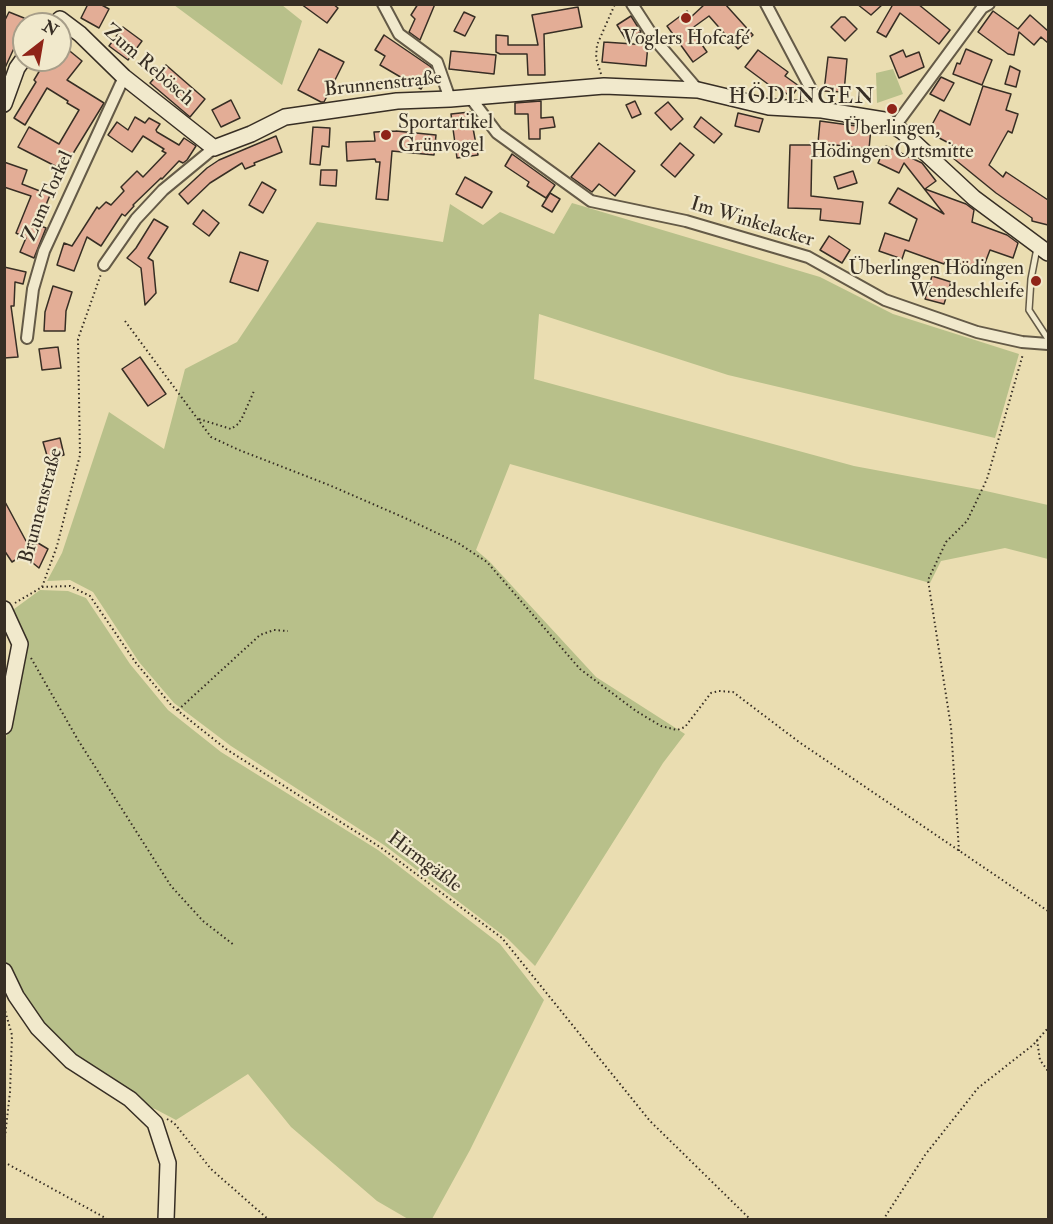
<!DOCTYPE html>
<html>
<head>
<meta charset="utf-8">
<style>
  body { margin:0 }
  #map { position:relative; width:1053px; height:1224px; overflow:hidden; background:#eaddb1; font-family:"IM FELL Double Pica",serif }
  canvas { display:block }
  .frame { position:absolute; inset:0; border:6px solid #372e24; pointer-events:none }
  .north { position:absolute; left:12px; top:12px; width:60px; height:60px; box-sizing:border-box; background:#f1e9cc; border:2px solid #a79e89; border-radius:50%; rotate:31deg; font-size:16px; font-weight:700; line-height:24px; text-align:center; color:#372e24 }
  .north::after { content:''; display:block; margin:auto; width:21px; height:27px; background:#8f2418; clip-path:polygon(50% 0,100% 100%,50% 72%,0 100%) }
</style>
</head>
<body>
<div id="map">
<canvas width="1053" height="1224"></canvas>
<div class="frame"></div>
<div class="north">N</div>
</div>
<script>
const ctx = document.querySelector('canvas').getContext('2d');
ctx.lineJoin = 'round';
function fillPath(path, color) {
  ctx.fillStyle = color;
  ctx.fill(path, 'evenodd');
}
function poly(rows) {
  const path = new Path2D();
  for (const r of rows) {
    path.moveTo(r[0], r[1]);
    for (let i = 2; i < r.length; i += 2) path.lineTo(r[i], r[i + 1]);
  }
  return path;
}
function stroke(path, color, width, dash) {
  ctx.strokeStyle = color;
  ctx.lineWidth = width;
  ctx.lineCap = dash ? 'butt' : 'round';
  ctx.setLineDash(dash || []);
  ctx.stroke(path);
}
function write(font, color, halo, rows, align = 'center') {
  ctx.font = font + ' "IM FELL Double Pica",serif';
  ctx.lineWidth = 4.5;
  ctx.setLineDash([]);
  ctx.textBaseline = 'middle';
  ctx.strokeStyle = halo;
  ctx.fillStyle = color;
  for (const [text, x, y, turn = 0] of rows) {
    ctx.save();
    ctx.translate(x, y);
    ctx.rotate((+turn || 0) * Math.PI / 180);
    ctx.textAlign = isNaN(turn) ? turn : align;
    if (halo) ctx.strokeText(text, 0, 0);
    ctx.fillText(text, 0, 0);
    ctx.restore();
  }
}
const green = poly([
  [174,5,282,5,302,21,282,85],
  [893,69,903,94,877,103,876,73],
  [572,203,820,277,893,314,1019,354,995,438,728,375,539,314,534,379,854,466,977,489,1048,505,1048,559,1005,548,941,561,930,583,510,464,476,550,489,561,596,677,685,734,663,763,535,966,508,939,384,845,231,746,174,703,139,662,93,592,70,580,47,581,62,553,109,412,164,449,185,369,237,342,317,222,443,242,450,204,483,225,500,212,554,234],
  [40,590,68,591,86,598,130,664,168,710,221,752,378,850,500,944,544,1000,470,1150,432,1219,408,1219,377,1201,291,1127,248,1074,176,1120,155,1109,147,1107,75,1059,41,1025,21,996,5,963,5,744,24,643,10,612]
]);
const building = poly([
  [88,4,100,4,109,9,99,28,81,18,88,4],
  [301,4,333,4,338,8,327,23,301,4],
  [418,4,435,4,420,40,409,32,415,19,411,15,418,4],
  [705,4,725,4,753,35,738,49,709,16,691,29,707,52,693,62,667,26,687,11,691,17,705,4],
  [857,4,883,4,871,15,857,4],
  [890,4,918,4,950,30,939,44,900,13,886,37,877,32,892,6,890,4],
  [578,7,582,27,544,34,545,75,528,75,527,54,500,54,496,52,496,35,508,36,508,45,538,45,532,15,578,7],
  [993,11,1018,29,1030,15,1048,31,1048,43,1041,37,1034,45,1019,32,1014,55,1008,54,978,32,993,11],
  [9,12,24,18,24,36,18,48,15,46,4,70,4,22,9,12],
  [464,12,475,17,465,36,454,31,464,12],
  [631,16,641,32,627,41,617,25,631,16],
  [841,17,845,17,857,29,845,41,831,27,841,17],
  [123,27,142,41,128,60,109,46,123,27],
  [384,35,431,67,432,70,421,89,380,65,385,56,375,50,384,35],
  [604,42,648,45,646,66,602,62,604,42],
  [60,43,82,61,67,80,104,103,63,170,18,147,29,127,59,144,79,110,67,103,68,101,47,88,25,125,14,118,36,82,34,80,46,60,60,60,60,43],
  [319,49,344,62,324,102,321,102,298,90,319,49],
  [966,49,992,60,982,85,953,74,957,63,960,64,966,49],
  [758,50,788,72,785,76,799,86,791,97,778,87,776,90,745,67,758,50],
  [903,50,906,57,919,52,924,67,899,78,890,56,903,50],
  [451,51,496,55,494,74,449,69,451,51],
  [828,57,847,59,844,92,824,91,828,57],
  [166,65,205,99,190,117,150,83,166,65],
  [1010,66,1020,71,1016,87,1005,84,1010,66],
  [941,77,954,83,944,101,930,94,941,77],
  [983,86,1011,94,1006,110,1018,114,1012,133,1008,131,989,165,1003,177,1006,172,1048,200,1048,225,1032,221,1032,218,996,193,953,158,960,149,928,132,940,110,970,125,983,86],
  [231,100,240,118,221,127,212,110,231,100],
  [541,101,541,118,553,117,555,127,540,129,540,139,529,139,528,114,515,114,515,103,541,101],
  [635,101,641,114,632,118,626,105,635,101],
  [668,102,683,119,671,130,655,113,668,102],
  [470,112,478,155,457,158,451,114,470,112],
  [738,113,763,119,759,132,735,126,738,113],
  [135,117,145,123,149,118,160,124,156,130,157,132,179,145,184,138,196,146,187,160,183,163,179,161,162,179,161,178,133,205,134,206,125,216,122,214,101,246,87,237,74,271,57,265,64,243,72,246,97,207,99,209,106,202,111,205,124,191,121,187,137,171,143,177,166,153,162,151,164,149,143,136,132,152,108,135,117,122,128,130,135,117],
  [701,117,722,134,714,143,694,127,701,117],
  [820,121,871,128,869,149,818,143,820,121],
  [313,127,330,128,329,147,322,146,320,165,310,164,313,127],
  [396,131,436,135,434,155,392,151,388,200,376,199,380,162,376,162,375,159,347,161,346,142,375,141,374,132,396,131],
  [276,136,282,152,254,163,255,165,245,169,242,163,210,183,188,204,179,194,207,168,219,160,276,136],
  [599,143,635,171,615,196,599,184,592,192,571,177,599,143],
  [680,143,694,155,675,177,661,165,680,143],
  [790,145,812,145,811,196,863,202,860,224,820,220,821,209,788,208,790,145],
  [886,146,922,163,936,181,925,189,966,204,974,210,972,222,1007,235,1018,243,1013,258,990,250,982,271,946,259,944,264,905,250,902,259,879,251,885,233,909,241,917,219,889,203,898,188,944,214,904,163,899,173,878,163,886,146],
  [512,154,555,185,546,198,527,186,529,182,505,166,512,154],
  [4,162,27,170,22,184,50,195,38,225,46,228,34,258,20,252,26,238,16,233,31,196,4,187,4,162],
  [321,170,337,170,336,186,320,185,321,170],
  [853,171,857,183,838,189,834,177,853,171],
  [465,177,492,192,482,208,456,194,465,177],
  [262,182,276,190,263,213,249,205,262,182],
  [550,193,560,199,552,212,542,206,550,193],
  [203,210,219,223,209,236,193,224,203,210],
  [154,219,168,227,148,258,153,261,156,293,145,305,141,268,127,258,136,248,154,219],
  [829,236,850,250,842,263,820,250,829,236],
  [240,252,268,261,258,291,230,282,240,252],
  [4,267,26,272,23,284,15,282,14,306,11,306,18,357,4,358,4,267],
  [932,276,951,282,944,304,925,299,932,276],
  [53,286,72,292,66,311,65,331,44,331,45,312,53,286],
  [58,347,61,368,42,370,39,349,58,347],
  [140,357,166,394,148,406,122,369,140,357],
  [60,438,64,455,48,459,43,442,60,438],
  [4,500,26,541,29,539,33,545,38,543,48,549,39,568,23,555,12,562,4,550,4,500]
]);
const path = poly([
  [601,74,596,58,597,45,615,4],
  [125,321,211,437,239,450,329,485,405,518,458,543,487,562,580,669,636,711,661,726,677,730,685,727,711,693,719,691,733,692,799,742,1048,911],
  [199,419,231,429,238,424,242,418,254,391],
  [42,587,70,586,90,596,136,663,172,706,226,749,380,847,502,938,650,1121,751,1220],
  [15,603,42,587,57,546,80,455,78,339,101,274],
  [31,658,78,740,171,886,203,921,234,945],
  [178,710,260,635,274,630,288,631],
  [959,851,951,727,928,580,946,542,967,521,987,479,1023,354],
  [4,1007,12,1035,10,1092,4,1146],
  [1037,1040,1040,1060,1048,1071],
  [167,1119,174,1123,211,1169,269,1220],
  [4,1162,109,1220],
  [883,1220,925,1155,978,1088,1033,1045,1048,1028]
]);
const lane = poly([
  [1037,248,1031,279,1029,310,1048,339]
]);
const street = poly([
  [383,4,399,34,437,62,450,99],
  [632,4,656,41,698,90],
  [766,4,822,110],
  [470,97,497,133,591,201,686,221,808,257,885,300,977,332,1022,342,1048,344],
  [895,126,982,8,989,4],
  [104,265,136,219,163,190,214,148],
  [27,338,33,289,44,251,124,77]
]);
const secondary = poly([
  [55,24,60,19,80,34,124,77,214,148,251,134,285,117,397,101,450,99,604,86,698,90,769,107,822,110,884,120,903,132,974,198,1048,253],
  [4,104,17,68,24,58],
  [4,609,20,644,4,726],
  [4,971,16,996,38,1028,71,1061,130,1099,155,1123,168,1163,166,1220]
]);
const markers = [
  [686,18,6,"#8f2418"],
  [892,109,6,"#8f2418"],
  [386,135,6,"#8f2418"],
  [1036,281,6,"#8f2418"]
];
const poiNames = [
  ["Voglers Hofcafé",686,40],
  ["Sportartikel",398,124,"left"],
  ["Grünvogel",398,147,"left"],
  ["Überlingen,",892,130],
  ["Hödingen Ortsmitte",892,153],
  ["Überlingen Hödingen",1024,270,"right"],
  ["Wendeschleife",1024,293,"right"]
];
const streetNames = [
  ["Zum Rebösch",148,66,41],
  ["Brunnenstraße",383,85,-6],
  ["Zum Torkel",49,197,-66],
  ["Im Winkelacker",752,223,17],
  ["Brunnenstraße",42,506,-75],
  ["Hirmgäßle",424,863,37]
];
const quarterNames = [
  ["HÖDINGEN",802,98]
];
fillPath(green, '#b8c08a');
fillPath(building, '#e3ad96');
stroke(building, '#372e24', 1.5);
stroke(lane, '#645a47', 8);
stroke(street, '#645a47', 14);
stroke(secondary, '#372e24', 18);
stroke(path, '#372e24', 2, [1.5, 3]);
stroke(lane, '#f1e9cc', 5);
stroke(street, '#f1e9cc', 10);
stroke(secondary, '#f1e9cc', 15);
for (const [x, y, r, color] of markers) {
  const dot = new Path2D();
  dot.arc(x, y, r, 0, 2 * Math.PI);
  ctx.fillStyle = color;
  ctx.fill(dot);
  stroke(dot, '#f1e9cc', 2);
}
write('20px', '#372e24', '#f1e9cc', poiNames);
write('20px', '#372e24', '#f1e9cc', streetNames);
ctx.letterSpacing = '1.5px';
write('22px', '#372e24', '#f1e9cc', quarterNames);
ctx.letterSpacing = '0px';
</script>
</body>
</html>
